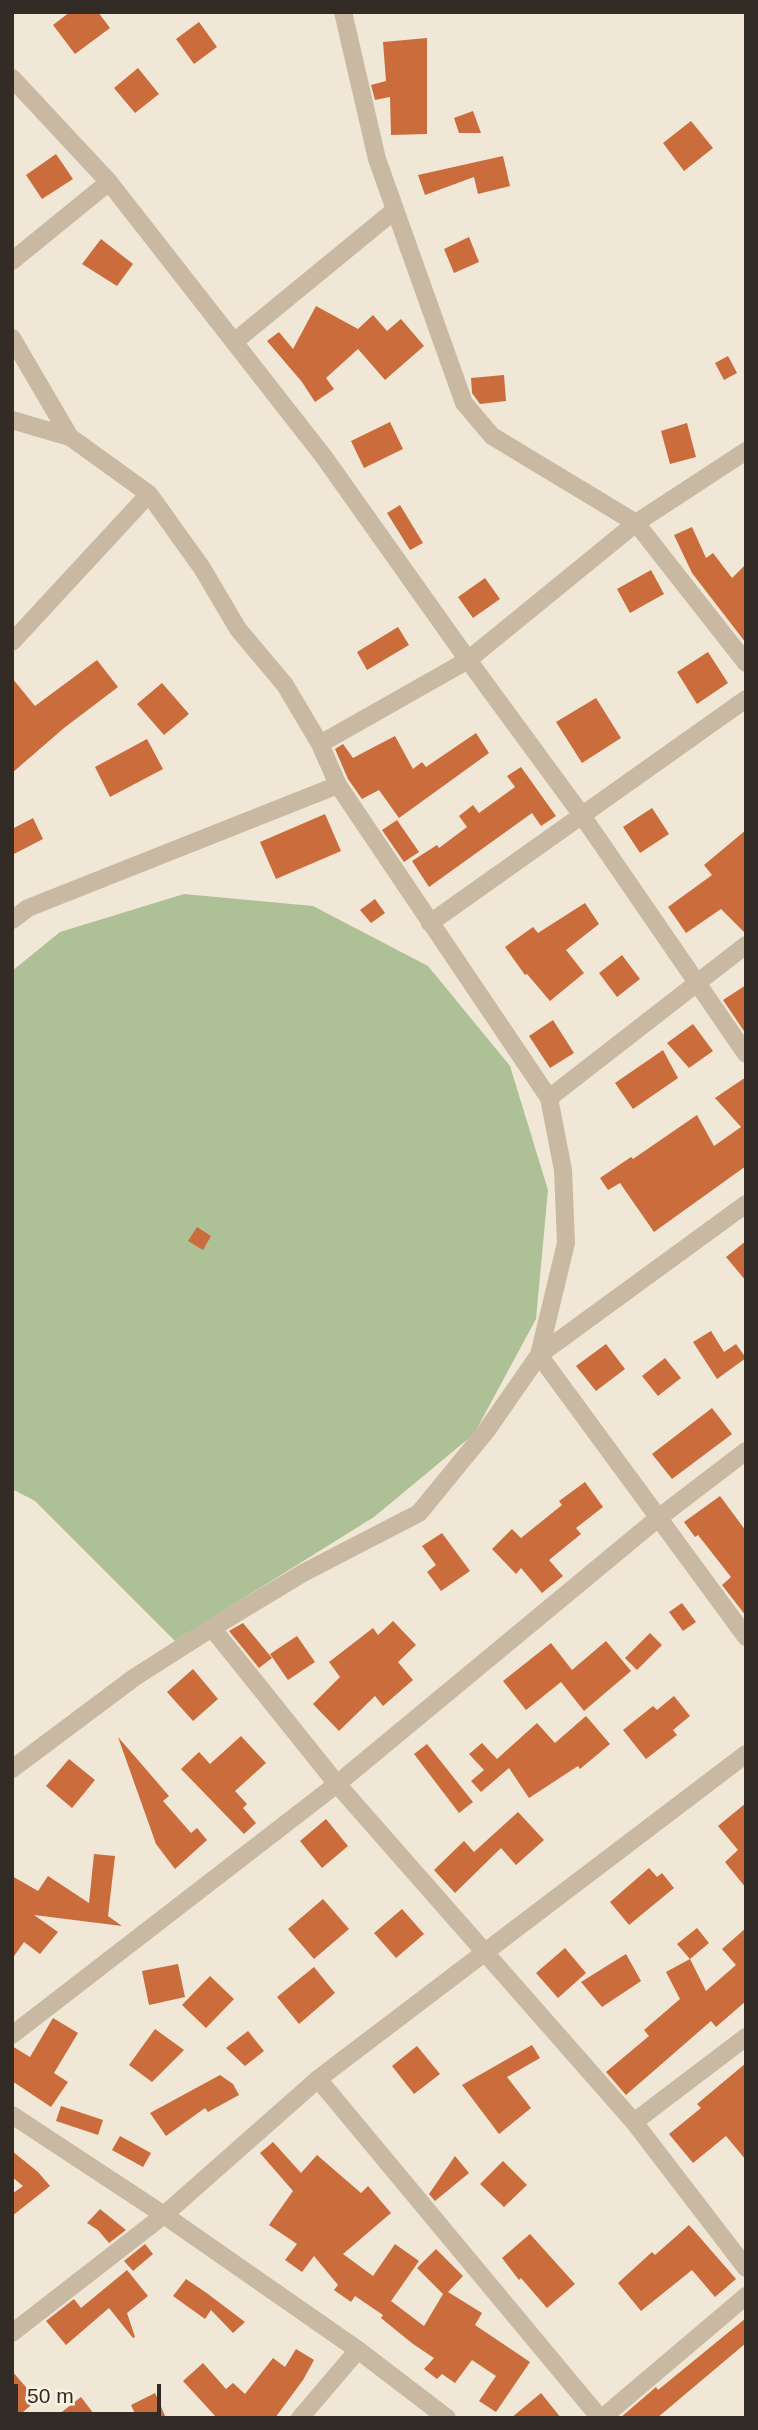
<!DOCTYPE html>
<html>
<head>
<meta charset="utf-8">
<style>
  body { margin:0 }
  #map { position:relative; width:758px; height:2430px; overflow:hidden; background:#f1e7d6; font-family:Arial,sans-serif }
  canvas { display:block }
  .frame { position:absolute; inset:0; border:14px solid #332b25; pointer-events:none }
  .scale { position:absolute; left:14px; top:2384px; width:147px; height:32px; box-sizing:border-box; border:4px solid #332b25; border-top:0; padding-left:9px; font-size:21px; line-height:24px; white-space:nowrap; color:#332b25; -webkit-text-stroke:5px #f9f1e2; paint-order:stroke }
</style>
</head>
<body>
<div id="map">
<canvas width="758" height="2430"></canvas>
<div class="frame"></div>
<div class="scale">50 m</div>
</div>
<script>
const ctx = document.querySelector('canvas').getContext('2d');
ctx.lineJoin = 'round';
function fillPath(path, color) {
  ctx.fillStyle = color;
  ctx.fill(path, 'evenodd');
}
function poly(rows) {
  const path = new Path2D();
  for (const r of rows) {
    path.moveTo(r[0], r[1]);
    for (let i = 2; i < r.length; i += 2) path.lineTo(r[i], r[i + 1]);
  }
  return path;
}
function stroke(path, color, width, dash) {
  ctx.strokeStyle = color;
  ctx.lineWidth = width;
  ctx.lineCap = dash ? 'butt' : 'round';
  ctx.setLineDash(dash || []);
  ctx.stroke(path);
}
const green = poly([
  [184,894,313,906,428,966,510,1066,548,1190,536,1319,474,1434,374,1517,175,1641,35,1501,12,1489,12,971,60,932]
]);
const building = poly([
  [70,12,98,12,110,28,75,54,53,25],
  [199,22,217,47,194,64,176,39],
  [427,38,427,134,391,135,390,97,375,100,371,85,386,81,383,42],
  [138,68,159,94,135,113,114,88],
  [473,111,481,133,459,133,454,118],
  [691,121,713,148,684,171,663,143],
  [56,154,73,179,42,199,26,175],
  [503,156,510,186,478,194,474,177,425,195,418,175],
  [469,237,479,262,454,273,444,249],
  [101,239,133,264,117,286,82,264],
  [316,306,358,329,373,315,387,331,401,319,424,346,385,380,358,349,326,378,334,389,315,402,302,382,267,341,279,332,293,349],
  [728,356,737,373,724,380,715,363],
  [504,375,506,401,480,404,472,393,471,378],
  [390,422,403,449,364,468,351,441],
  [687,423,696,457,670,464,661,431],
  [400,505,423,543,410,550,387,513],
  [692,527,706,558,713,553,732,578,746,564,746,643,692,573,674,535],
  [651,570,664,594,630,613,617,589],
  [485,578,500,599,473,618,458,597],
  [398,627,409,645,367,670,357,652],
  [708,652,728,683,697,704,677,672],
  [97,660,118,687,64,728,12,773,12,678,35,706],
  [162,683,189,714,164,735,137,704],
  [596,698,621,738,582,763,556,722],
  [476,733,489,753,399,818,379,790,362,799,348,779,335,749,343,744,353,758,395,736,413,769,422,762,426,767],
  [147,739,163,769,110,797,95,767],
  [521,767,556,816,541,826,532,813,429,887,412,861,437,845,439,848,467,827,459,816,473,805,479,813,515,787,507,776],
  [652,808,669,834,640,853,623,827],
  [325,814,341,851,276,879,260,842],
  [33,818,43,839,12,855,12,829],
  [397,820,419,852,404,862,382,830],
  [746,830,746,934,721,909,686,933,668,907,712,875,704,865],
  [375,899,385,913,371,923,360,910],
  [585,903,599,924,566,950,584,973,550,1001,527,974,525,975,505,947,533,927,538,933],
  [622,955,640,979,617,997,599,973],
  [746,985,746,1034,723,1000],
  [553,1020,574,1053,550,1068,529,1036],
  [693,1024,713,1051,689,1068,667,1043],
  [663,1050,678,1078,633,1109,615,1083],
  [746,1077,746,1166,654,1232,620,1183,608,1190,600,1178,631,1157,633,1159,697,1115,714,1146,741,1127,715,1098],
  [197,1227,211,1236,203,1250,188,1241],
  [746,1241,746,1281,726,1257],
  [711,1331,724,1352,736,1344,746,1358,717,1379,693,1342],
  [606,1344,625,1369,596,1391,576,1366],
  [665,1358,681,1378,658,1396,642,1376],
  [712,1408,732,1434,672,1479,652,1454],
  [585,1482,603,1507,576,1528,581,1534,549,1560,563,1576,542,1593,521,1568,516,1574,492,1549,512,1529,521,1538,562,1505,559,1501],
  [720,1496,746,1531,746,1616,722,1585,731,1577,698,1535,695,1537,684,1522],
  [442,1533,470,1571,441,1591,427,1572,436,1565,422,1546],
  [682,1603,696,1622,683,1631,669,1612],
  [393,1621,416,1645,398,1662,413,1680,383,1706,375,1696,339,1731,313,1704,340,1677,329,1662,373,1628,378,1635],
  [243,1623,272,1658,259,1668,229,1631],
  [650,1633,662,1645,637,1670,625,1658],
  [297,1636,315,1662,288,1680,270,1654],
  [606,1641,631,1671,584,1711,561,1682,526,1710,503,1681,551,1643,572,1670],
  [193,1669,218,1699,193,1721,167,1692],
  [674,1696,690,1716,673,1730,677,1735,646,1759,623,1730,653,1706,657,1710],
  [586,1716,610,1744,580,1769,578,1766,529,1798,509,1768,481,1792,471,1781,484,1770,469,1754,482,1743,497,1759,537,1723,555,1743],
  [241,1736,266,1763,235,1791,247,1804,243,1808,256,1823,244,1834,181,1769,199,1752,210,1764],
  [118,1737,169,1796,163,1801,191,1833,197,1828,207,1840,175,1869,156,1844],
  [427,1744,473,1802,459,1813,414,1754],
  [69,1759,95,1780,72,1808,46,1786],
  [746,1803,746,1888,725,1862,738,1850,718,1826],
  [518,1812,544,1840,516,1865,501,1848,455,1893,434,1870,464,1841,474,1852],
  [326,1819,348,1846,322,1868,300,1841],
  [94,1854,115,1856,108,1916,122,1926,34,1915,58,1932,40,1954,24,1942,12,1959,12,1876,38,1891,48,1876,89,1903],
  [649,1868,657,1877,662,1873,674,1888,629,1925,610,1902],
  [323,1899,349,1929,314,1959,288,1929],
  [402,1909,424,1934,396,1958,374,1933],
  [697,1928,709,1943,690,1959,677,1944],
  [746,1928,746,2001,716,2027,711,2021,626,2095,606,2072,649,2036,644,2030,680,1999,666,1972,690,1959,706,1991,736,1965,722,1949],
  [565,1948,586,1973,558,1998,536,1973],
  [626,1954,641,1981,602,2007,581,1982],
  [178,1964,185,1997,149,2005,142,1971],
  [314,1967,335,1993,299,2024,277,1997],
  [210,1976,234,1999,206,2028,182,2005],
  [53,2018,78,2033,54,2073,68,2082,51,2107,12,2081,12,2046,30,2057],
  [155,2029,184,2050,152,2082,129,2065],
  [248,2031,264,2051,245,2066,226,2048],
  [532,2045,540,2058,507,2077,531,2108,499,2134,462,2085],
  [417,2046,440,2074,414,2094,392,2066],
  [746,2063,746,2160,726,2136,693,2163,669,2134,701,2108,697,2104],
  [220,2075,233,2084,239,2095,208,2112,205,2108,166,2136,150,2113],
  [61,2106,103,2120,98,2135,56,2121],
  [120,2136,151,2153,143,2167,112,2150],
  [273,2142,301,2173,317,2155,361,2193,368,2186,391,2213,343,2254,373,2276,395,2244,419,2261,391,2301,424,2326,443,2294,417,2268,436,2249,463,2276,448,2292,482,2313,475,2325,530,2362,496,2412,479,2401,496,2376,472,2360,455,2383,442,2374,437,2379,424,2369,434,2358,413,2344,381,2318,383,2315,355,2296,351,2302,334,2290,338,2285,314,2256,302,2272,285,2260,297,2244,269,2225,293,2191,260,2153],
  [12,2151,38,2172,50,2186,12,2216,12,2194,23,2186,12,2177],
  [455,2156,469,2173,435,2201,429,2194],
  [503,2161,527,2185,504,2207,480,2184],
  [100,2209,126,2230,109,2243,98,2230,87,2223],
  [689,2225,736,2279,715,2297,692,2270,641,2311,618,2283,652,2252,655,2255],
  [530,2234,575,2284,547,2308,521,2278,519,2280,502,2258],
  [145,2244,153,2254,133,2271,124,2261],
  [127,2270,148,2296,127,2313,135,2337,133,2338,109,2308,66,2345,46,2321,74,2299,81,2308],
  [186,2279,208,2294,245,2322,233,2333,211,2310,205,2319,173,2296],
  [746,2318,746,2343,657,2418,620,2418,656,2387,658,2390],
  [296,2349,314,2360,303,2380,275,2418,217,2418,183,2381,203,2363,226,2389,233,2383,245,2394,273,2358,285,2367],
  [12,2371,37,2400,16,2418,12,2418],
  [155,2393,166,2418,137,2418,131,2405],
  [541,2393,561,2418,511,2418],
  [81,2397,97,2418,54,2418]
]);
const minor = poly([
  [343,12,377,159,464,403,492,436,636,523,746,663],
  [12,78,109,182,324,457,468,660,581,814,746,1054],
  [12,261,109,182],
  [12,338,70,437,149,494,202,568,238,629,285,685,320,744,338,785,549,1098,563,1170,566,1243,539,1355,746,1637],
  [234,342,395,210],
  [12,420,70,437],
  [12,642,149,494],
  [320,744,468,660,636,523,746,451],
  [12,920,28,908,338,785],
  [430,923,746,699],
  [549,1098,746,945],
  [212,1628,337,1784,634,2122,746,2268],
  [12,1769,135,1677,212,1628,303,1573,419,1513,487,1430,539,1355,746,1204],
  [12,2035,337,1784,657,1519,746,1451],
  [318,2079,600,2418],
  [634,2122,746,2037],
  [12,2333,164,2215,318,2079,746,1754],
  [300,2418,358,2350],
  [602,2418,746,2296]
]);
const tertiary = poly([
  [12,2115,164,2215,358,2350,447,2418]
]);
fillPath(green, '#aec096');
fillPath(building, '#ca6c3b');
stroke(minor, '#c9b8a2', 18);
stroke(tertiary, '#c9b8a2', 18);
</script>
</body>
</html>
